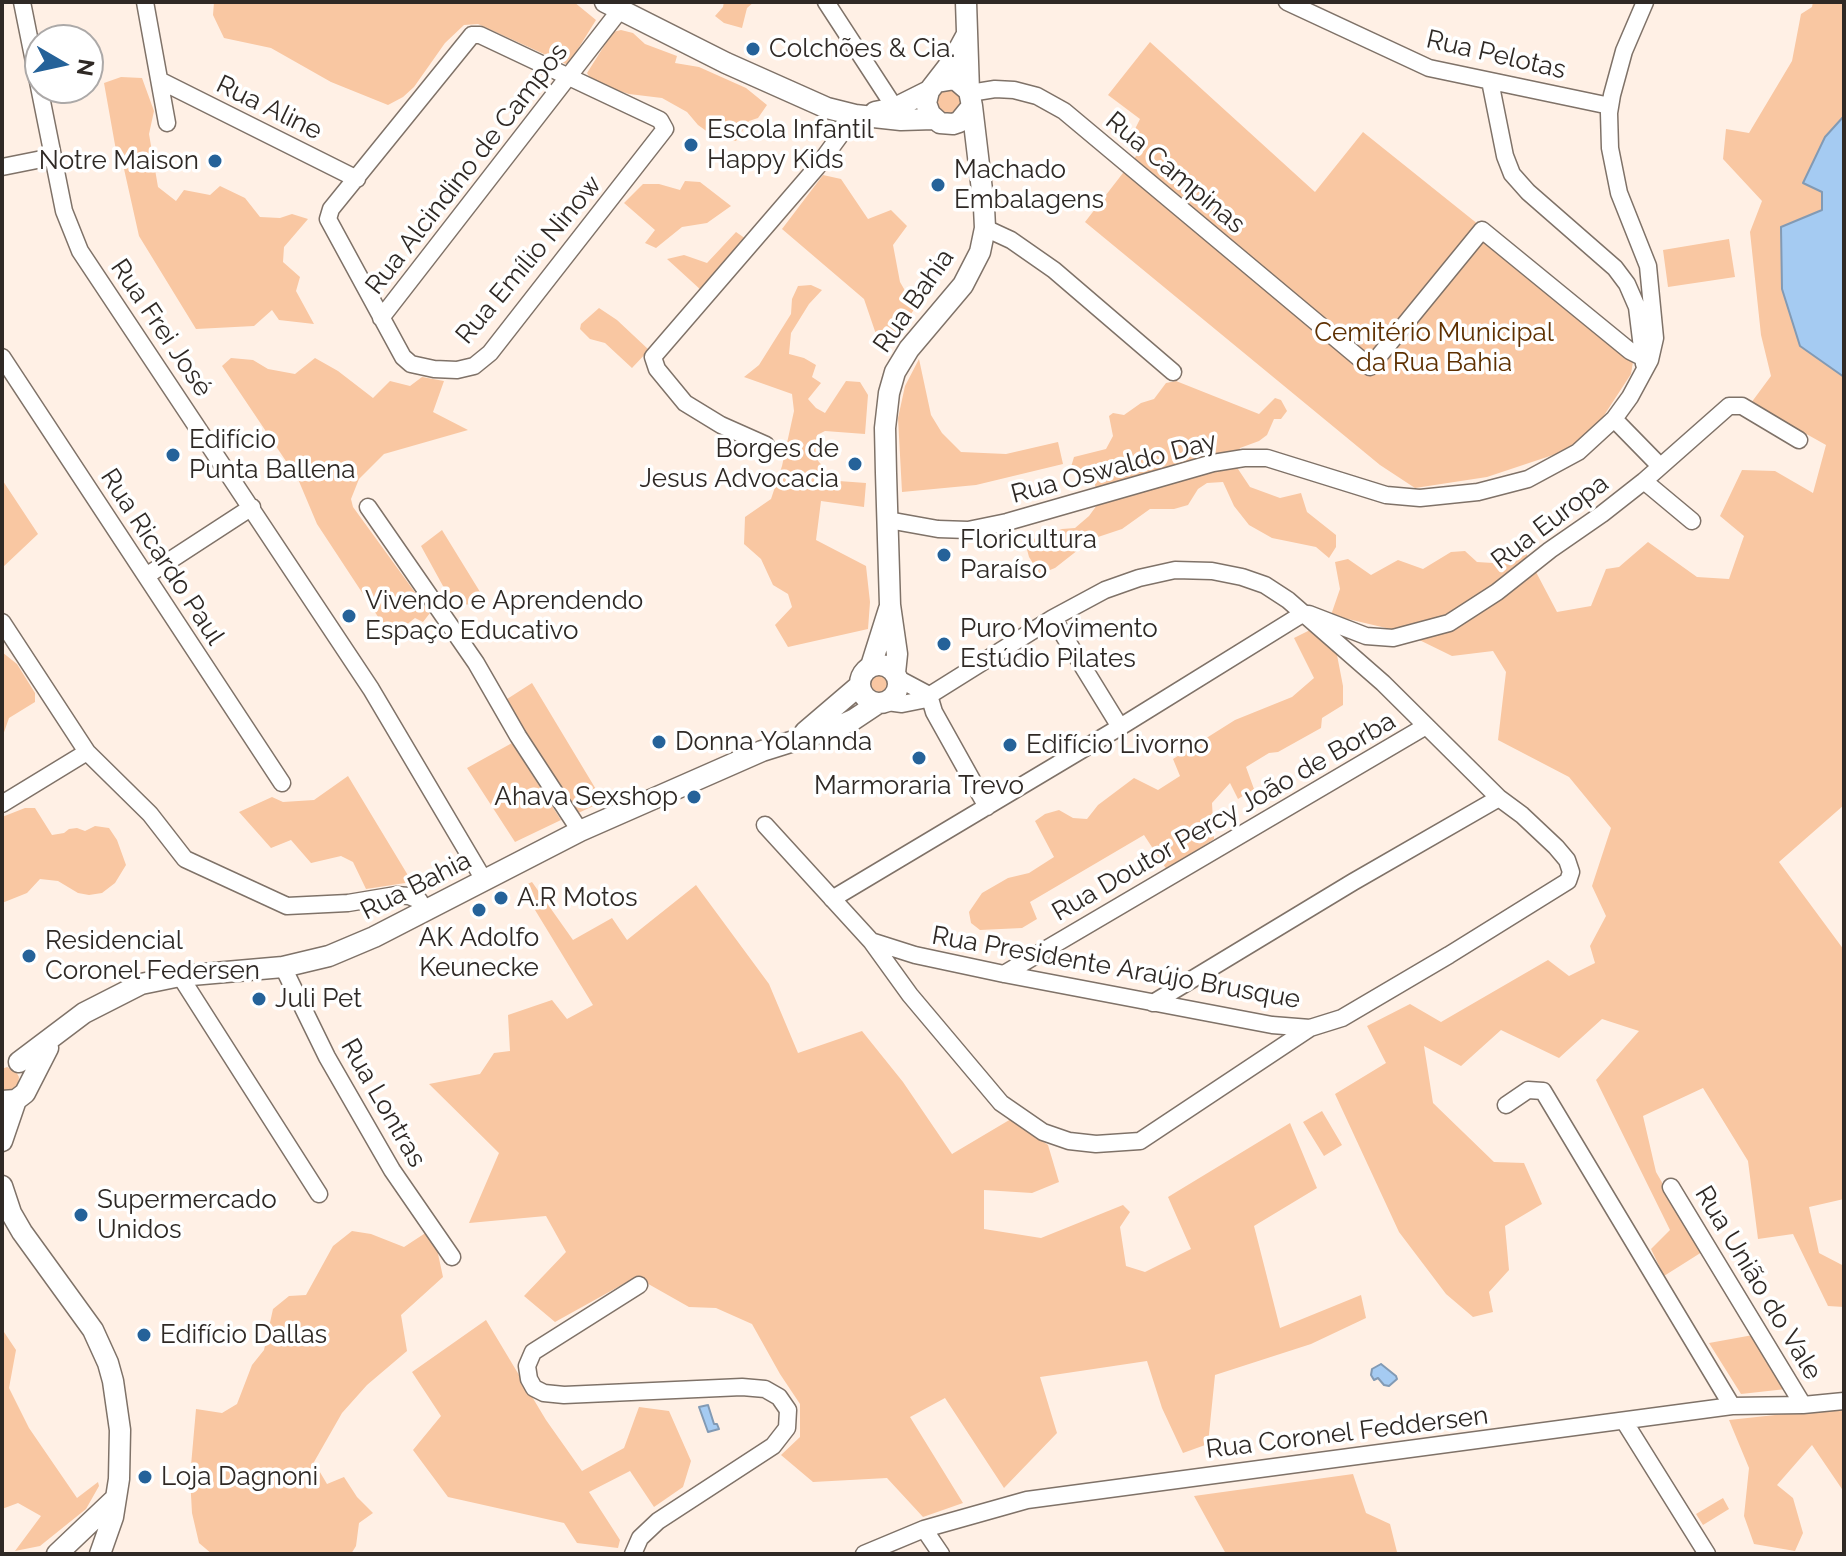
<!DOCTYPE html>
<html>
<head>
<meta charset="utf-8">
<style>
  body { margin:0 }
  #map { position:relative; width:1846px; height:1556px; overflow:hidden; background:#fff0e5; font-family:Raleway,sans-serif }
  canvas { display:block }
  .frame { position:absolute; inset:0; border:4px solid #2f2925; pointer-events:none }
  .north { position:absolute; left:24px; top:24px; width:80px; height:80px; box-sizing:border-box; background:#fff; border:2px solid #aca9a8; border-radius:50%; rotate:99deg; font-size:22px; font-weight:700; line-height:32px; text-align:center; color:#2f2925 }
  .north::after { content:''; display:block; margin:auto; width:28px; height:36px; background:#256299; clip-path:polygon(50% 0,100% 100%,50% 72%,0 100%) }
</style>
</head>
<body>
<div id="map">
<canvas width="1846" height="1556"></canvas>
<div class="frame"></div>
<div class="north">N</div>
</div>
<script>
const ctx = document.querySelector('canvas').getContext('2d');
ctx.lineJoin = 'round';
function fillPath(path, color) {
  ctx.fillStyle = color;
  ctx.fill(path, 'evenodd');
}
function poly(rows) {
  const path = new Path2D();
  for (const r of rows) {
    if (r.length === 3) {
      path.moveTo(r[0] + r[2], r[1]);
      path.arc(r[0], r[1], r[2], 0, 2 * Math.PI);
      continue;
    }
    path.moveTo(r[0], r[1]);
    for (let i = 2; i < r.length; i += 2) path.lineTo(r[i], r[i + 1]);
  }
  return path;
}
function stroke(path, color, width, dash) {
  ctx.strokeStyle = color;
  ctx.lineWidth = width;
  ctx.lineCap = dash ? 'butt' : 'round';
  ctx.setLineDash(dash || []);
  ctx.stroke(path);
}
function write(font, color, halo, rows, align = 'center') {
  ctx.font = font + ' Raleway,sans-serif';
  ctx.lineWidth = 7;
  ctx.setLineDash([]);
  ctx.textBaseline = 'middle';
  ctx.strokeStyle = halo;
  ctx.fillStyle = color;
  for (const [text, x, y, turn = 0] of rows) {
    ctx.save();
    ctx.translate(x, y);
    ctx.rotate((+turn || 0) * Math.PI / 180);
    ctx.textAlign = isNaN(turn) ? turn : align;
    if (halo) ctx.strokeText(text, 0, 0);
    ctx.fillText(text, 0, 0);
    ctx.restore();
  }
}
const green = poly([
  [214,2,574,2,596,20,568,65,478,24,464,25,445,43,414,87,403,97,388,105,331,82,271,48,224,38,213,15],
  [724,2,754,2,747,8,742,28,724,23,715,16,723,7],
  [1813,2,1844,2,1844,116,1825,137,1803,182,1822,192,1822,210,1781,227,1782,289,1800,346,1844,377,1844,805,1779,862,1844,950,1844,1199,1809,1207,1819,1253,1844,1266,1844,1307,1828,1306,1793,1234,1758,1239,1748,1161,1703,1088,1643,1116,1656,1172,1702,1252,1664,1276,1651,1249,1670,1230,1596,1080,1639,1031,1602,1019,1559,1058,1501,1030,1461,1066,1424,1046,1433,1103,1494,1162,1524,1163,1542,1204,1505,1226,1509,1270,1489,1292,1493,1312,1473,1317,1446,1294,1399,1232,1335,1094,1386,1063,1367,1026,1410,1004,1441,1022,1548,960,1569,976,1595,963,1590,946,1606,916,1592,886,1611,828,1569,777,1498,740,1506,672,1493,651,1452,656,1403,632,1331,615,1340,589,1335,562,1348,559,1371,575,1398,560,1423,569,1451,552,1465,551,1477,562,1493,563,1526,553,1557,612,1591,606,1606,569,1619,567,1648,542,1697,577,1729,579,1744,536,1720,516,1742,470,1775,471,1813,493,1826,445,1751,403,1771,376,1761,335,1750,232,1762,201,1723,159,1726,129,1749,133,1792,61,1801,14,1812,7],
  [621,30,633,33,645,44,677,56,675,63,699,67,746,88,767,105,758,118,749,121,736,141,712,135,698,125,687,112,662,98,629,94,593,83,587,73,613,32],
  [1150,42,1315,192,1363,132,1635,350,1631,374,1603,417,1584,438,1559,453,1487,477,1415,488,1380,465,1085,222,1147,142,1134,131,1140,119,1108,95],
  [121,77,142,78,154,111,149,134,158,187,176,201,184,190,210,195,220,186,245,198,260,217,280,218,292,214,308,219,284,247,283,262,300,277,296,291,314,324,279,320,272,310,254,326,196,329,139,236,122,160,117,156,104,83],
  [949,101,14],
  [823,175,841,179,868,219,891,210,907,226,893,245,900,282,915,308,887,350,879,343,864,299,782,229],
  [685,181,700,182,731,206,707,223,682,227,656,248,645,243,655,230,624,203,643,184,659,184,680,190],
  [736,232,746,239,702,291,667,259,684,255,707,263],
  [1729,239,1735,277,1668,287,1663,250],
  [811,285,822,290,809,304,791,333,789,354,804,358,816,365,812,377,821,383,808,399,816,408,825,413,846,381,860,382,868,395,865,434,825,431,817,435,815,457,824,468,825,480,866,483,864,507,821,501,816,540,866,566,870,602,868,629,788,647,775,625,792,607,788,594,773,585,761,559,744,544,745,517,771,499,782,466,794,411,792,394,744,377,759,365,791,314,792,299,798,286],
  [599,308,617,320,649,350,632,368,605,343,590,339,580,329,581,324],
  [231,358,253,360,268,369,295,374,315,358,338,371,373,398,390,381,410,386,422,377,444,381,433,412,468,430,384,454,359,479,351,499,353,507,430,613,423,622,415,618,401,629,388,632,317,524,298,479,222,366],
  [919,359,931,415,942,433,961,452,1006,454,1058,442,1063,464,976,485,902,492,898,418,905,386],
  [1176,381,1259,414,1275,398,1281,400,1287,411,1281,419,1274,419,1267,435,1259,441,1240,448,1236,466,1250,487,1280,498,1301,493,1307,512,1336,535,1336,547,1329,558,1316,547,1272,538,1249,525,1234,506,1223,482,1207,483,1198,489,1188,505,1174,509,1150,509,1122,529,1092,539,1055,568,1040,574,1029,557,1025,542,1062,529,1075,528,1089,516,1097,505,1095,484,1086,470,1071,467,1074,457,1106,449,1113,436,1109,416,1113,413,1124,415,1141,403,1154,399,1166,383],
  [3,481,38,534,2,568,2,482],
  [442,530,485,600,475,605,460,604,443,586,421,546],
  [1312,629,1337,655,1343,686,1343,705,1322,718,1321,728,1278,752,1269,753,1246,767,1254,789,1238,799,1230,783,1212,803,1214,839,1167,870,1144,835,1030,902,1037,919,1022,928,980,930,971,923,969,912,982,893,1008,878,1029,873,1054,857,1035,821,1045,814,1059,810,1073,818,1087,819,1098,805,1134,778,1158,790,1180,776,1173,759,1235,720,1292,697,1314,678,1294,638],
  [2,652,17,664,35,693,35,702,9,718,2,738],
  [880,682,10],
  [532,683,603,801,600,803,576,814,504,701],
  [512,743,561,820,515,842,467,768],
  [348,776,412,882,366,889,353,862,341,856,311,863,291,840,271,848,239,812,272,797,283,802,314,800],
  [25,808,35,808,52,835,64,833,69,829,77,828,85,831,95,826,109,828,117,840,126,865,115,883,102,893,89,895,78,893,58,881,40,879,27,893,2,903,2,817],
  [532,882,573,940,612,918,627,940,696,885,769,984,798,1053,862,1031,903,1082,952,1154,1011,1119,1048,1145,1059,1182,1032,1193,984,1190,984,1229,1041,1238,1123,1205,1130,1212,1120,1227,1126,1266,1145,1272,1191,1249,1168,1197,1290,1123,1317,1188,1254,1226,1280,1328,1361,1295,1366,1318,1311,1344,1215,1375,1208,1444,1183,1453,1162,1408,1147,1361,1040,1377,1057,1433,1004,1488,945,1398,910,1417,963,1503,923,1517,887,1478,813,1482,781,1455,800,1437,800,1404,780,1374,752,1324,716,1308,689,1307,636,1277,555,1322,524,1296,566,1252,546,1216,469,1223,499,1153,429,1084,480,1074,494,1053,510,1051,508,1015,552,1000,567,1019,593,1005,521,887],
  [7,1067,15,1070,19,1077,18,1086,12,1092,2,1091,2,1069],
  [1322,1111,1342,1145,1324,1156,1303,1122],
  [352,1231,371,1234,404,1247,427,1232,437,1249,443,1277,401,1315,407,1351,367,1385,342,1413,314,1462,327,1484,344,1477,357,1497,373,1513,359,1523,356,1546,351,1554,212,1554,199,1543,192,1513,190,1477,196,1409,222,1413,237,1404,252,1365,264,1350,273,1309,289,1296,306,1295,333,1246],
  [486,1320,546,1420,582,1471,624,1448,639,1407,669,1411,691,1461,683,1487,654,1507,630,1471,589,1492,620,1540,618,1548,577,1543,564,1523,448,1497,413,1450,441,1416,412,1372],
  [2,1329,16,1350,9,1388,29,1428,77,1498,98,1482,99,1486,86,1509,40,1546,15,1551,41,1516,18,1503,2,1509],
  [1753,1335,1786,1389,1741,1394,1709,1343],
  [1812,1411,1844,1411,1844,1492,1812,1445,1777,1485,1793,1498,1803,1533,1795,1551,1754,1544,1744,1516,1749,1468,1729,1420],
  [1353,1474,1366,1513,1390,1524,1397,1552,1395,1554,1226,1554,1194,1496],
  [1723,1498,1729,1509,1703,1525,1696,1514]
]);
const water = poly([
  [1844,116,1844,377,1800,346,1782,289,1781,227,1822,210,1822,192,1803,183,1825,137,1844,116],
  [1381,1364,1396,1376,1397,1379,1389,1386,1384,1385,1378,1378,1374,1380,1371,1375,1372,1369,1381,1364],
  [708,1405,714,1424,717,1424,719,1429,708,1432,699,1407,708,1405]
]);
const minor = poly([
  [22,2,64,211,80,251,371,689,484,880],
  [145,2,167,123],
  [826,2,895,108],
  [1287,2,1429,68,1610,106],
  [472,35,480,35,660,120,665,129,490,353,474,366,457,370,434,369,411,364,403,357,328,219,331,209,472,35],
  [161,81,357,179],
  [1490,81,1505,156,1512,174,1528,192,1615,268,1627,284,1637,307,1644,364],
  [970,93,995,89,1014,90,1037,96,1064,111,1370,367,1482,230,1630,351,1642,357],
  [2,167,52,157],
  [985,228,1011,240,1054,270,1173,372],
  [381,318,620,10],
  [2,357,282,783],
  [1614,419,1660,466],
  [766,445,721,425,685,403,657,369,653,357,817,167,855,115],
  [1644,481,1692,521],
  [368,507,476,663,518,736,580,831],
  [888,520,938,529,968,530,1007,522,1213,463,1244,458,1267,458,1386,495,1420,498,1478,492,1528,479,1578,452,1614,419,1630,397,1650,360,1655,338,1648,266,1619,193,1610,148,1609,113,1612,95,1624,51,1645,2],
  [146,576,252,507],
  [1309,614,1366,636,1393,638,1449,623,1497,592,1550,550,1602,514,1644,481,1729,406,1742,406,1799,440],
  [1053,618,1120,727],
  [2,622,87,752,150,814,185,859,287,906,348,903,396,895,409,896,419,900,425,911],
  [897,678,929,695],
  [929,695,934,712,987,807],
  [2,804,87,752],
  [765,825,871,941,910,995,1001,1103,1043,1132,1069,1141,1096,1144,1140,1141,1310,1028],
  [832,899,1120,727,1304,613],
  [871,941,915,955,1004,974,1272,1025,1310,1028,1342,1018,1449,955,1568,881,1571,872,1567,860,1556,847,1522,815,1499,798,1383,683,1288,600,1265,585,1242,577,1212,571,1175,570,1139,578,1105,590,1053,618,922,700,902,704,887,702],
  [283,967,327,1057,392,1170,452,1257],
  [1004,974,1426,726],
  [180,976,319,1194],
  [1153,1003,1353,882,1499,798],
  [1506,1105,1528,1090,1543,1091,1732,1406],
  [1671,1187,1803,1405],
  [1624,1421,1707,1554],
  [924,1529,941,1554],
  [633,1554,640,1538,658,1521,773,1446,787,1428,788,1410,779,1397,765,1389,742,1387,564,1395,544,1393,534,1388,529,1379,527,1366,533,1352,639,1285],
  [864,1554,924,1529,1027,1500,1732,1406,1803,1405,1844,1401]
]);
const major = poly([
  [605,2,726,63,827,108,855,115,901,120,934,119],
  [966,2,969,91],
  [937,82,955,79,969,91,972,106,959,122,953,124,940,123,930,114,926,103,929,91,953,60,966,36],
  [875,112,895,108,929,91],
  [879,684,19],
  [871,666,889,609],
  [895,673,897,654,890,605,886,473,885,428,889,393,895,372,909,349,963,285,980,252,985,228,984,207,972,106],
  [805,732,860,685],
  [19,1062,84,1013,141,984,180,976,283,967,329,956,374,937,580,831,762,751,835,728,853,720,877,704],
  [2,1101,16,1100,25,1093,48,1048],
  [2,1141,16,1100],
  [2,1186,11,1213,22,1232,93,1330,108,1363,113,1381,120,1430,119,1479,113,1517,100,1554],
  [57,1554,116,1498]
]);
const markers = [
  [753,49,8,"#256299"],
  [691,145,8,"#256299"],
  [215,161,8,"#256299"],
  [938,185,8,"#256299"],
  [173,455,8,"#256299"],
  [855,464,8,"#256299"],
  [944,555,8,"#256299"],
  [349,616,8,"#256299"],
  [944,644,8,"#256299"],
  [659,742,8,"#256299"],
  [1010,745,8,"#256299"],
  [919,758,8,"#256299"],
  [694,797,8,"#256299"],
  [501,898,8,"#256299"],
  [479,910,8,"#256299"],
  [29,956,8,"#256299"],
  [259,999,8,"#256299"],
  [81,1215,8,"#256299"],
  [144,1335,8,"#256299"],
  [145,1477,8,"#256299"]
];
const poiNames = [
  ["Colchões & Cia.",769,49],
  ["Escola Infantil",707,130],
  ["Happy Kids",707,160],
  ["Notre Maison",199,161,"right"],
  ["Machado",954,170],
  ["Embalagens",954,200],
  ["Edifício",189,440],
  ["Punta Ballena",189,470],
  ["Borges de",839,449,"right"],
  ["Jesus Advocacia",839,479,"right"],
  ["Floricultura",960,540],
  ["Paraíso",960,570],
  ["Vivendo e Aprendendo",365,601],
  ["Espaço Educativo",365,631],
  ["Puro Movimento",960,629],
  ["Estúdio Pilates",960,659],
  ["Donna Yolannda",675,742],
  ["Edifício Livorno",1026,745],
  ["Marmoraria Trevo",919,786,"center"],
  ["Ahava Sexshop",678,797,"right"],
  ["A.R Motos",517,898],
  ["AK Adolfo",479,938,"center"],
  ["Keunecke",479,968,"center"],
  ["Residencial",45,941],
  ["Coronel Federsen",45,971],
  ["Juli Pet",275,999],
  ["Supermercado",97,1200],
  ["Unidos",97,1230],
  ["Edifício Dallas",160,1335],
  ["Loja Dagnoni",161,1477]
];
const streetNames = [
  ["Rua Pelotas",1496,55,13],
  ["Rua Aline",269,108,26],
  ["Rua Alcindino de Campos",467,169,-52],
  ["Rua Campinas",1175,173,40],
  ["Rua Emílio Ninow",529,260,-50],
  ["Rua Bahia",914,301,-55],
  ["Rua Frei José",161,328,56],
  ["Rua Oswaldo Day",1114,468,-15],
  ["Rua Europa",1550,522,-37],
  ["Rua Ricardo Paul",162,557,57],
  ["Rua Doutor Percy João de Borba",1224,817,-30],
  ["Rua Bahia",416,886,-27],
  ["Rua Presidente Araújo Brusque",1116,968,10],
  ["Rua Lontras",383,1103,60],
  ["Rua União do Vale",1758,1283,59],
  ["Rua Coronel Feddersen",1347,1433,-7]
];
const parkNames = [
  ["Cemitério Municipal",1434,333],
  ["da Rua Bahia",1434,363]
];
fillPath(green, '#f9c7a2');
fillPath(water, '#a5cbf2');
stroke(water, '#829ab4', 2);
stroke(minor, '#7f7268', 19);
stroke(major, '#7f7268', 23);
stroke(minor, '#fff', 16);
stroke(major, '#fff', 20);
for (const [x, y, r, color] of markers) {
  const dot = new Path2D();
  dot.arc(x, y, r, 0, 2 * Math.PI);
  ctx.fillStyle = color;
  ctx.fill(dot);
  stroke(dot, '#fff', 3);
}
write('26px', '#2f2925', '#fff', poiNames, 'left');
write('26px', '#2f2925', '#fff', streetNames);
write('26px', '#5e3001', '#fff', parkNames);
</script>
</body>
</html>
